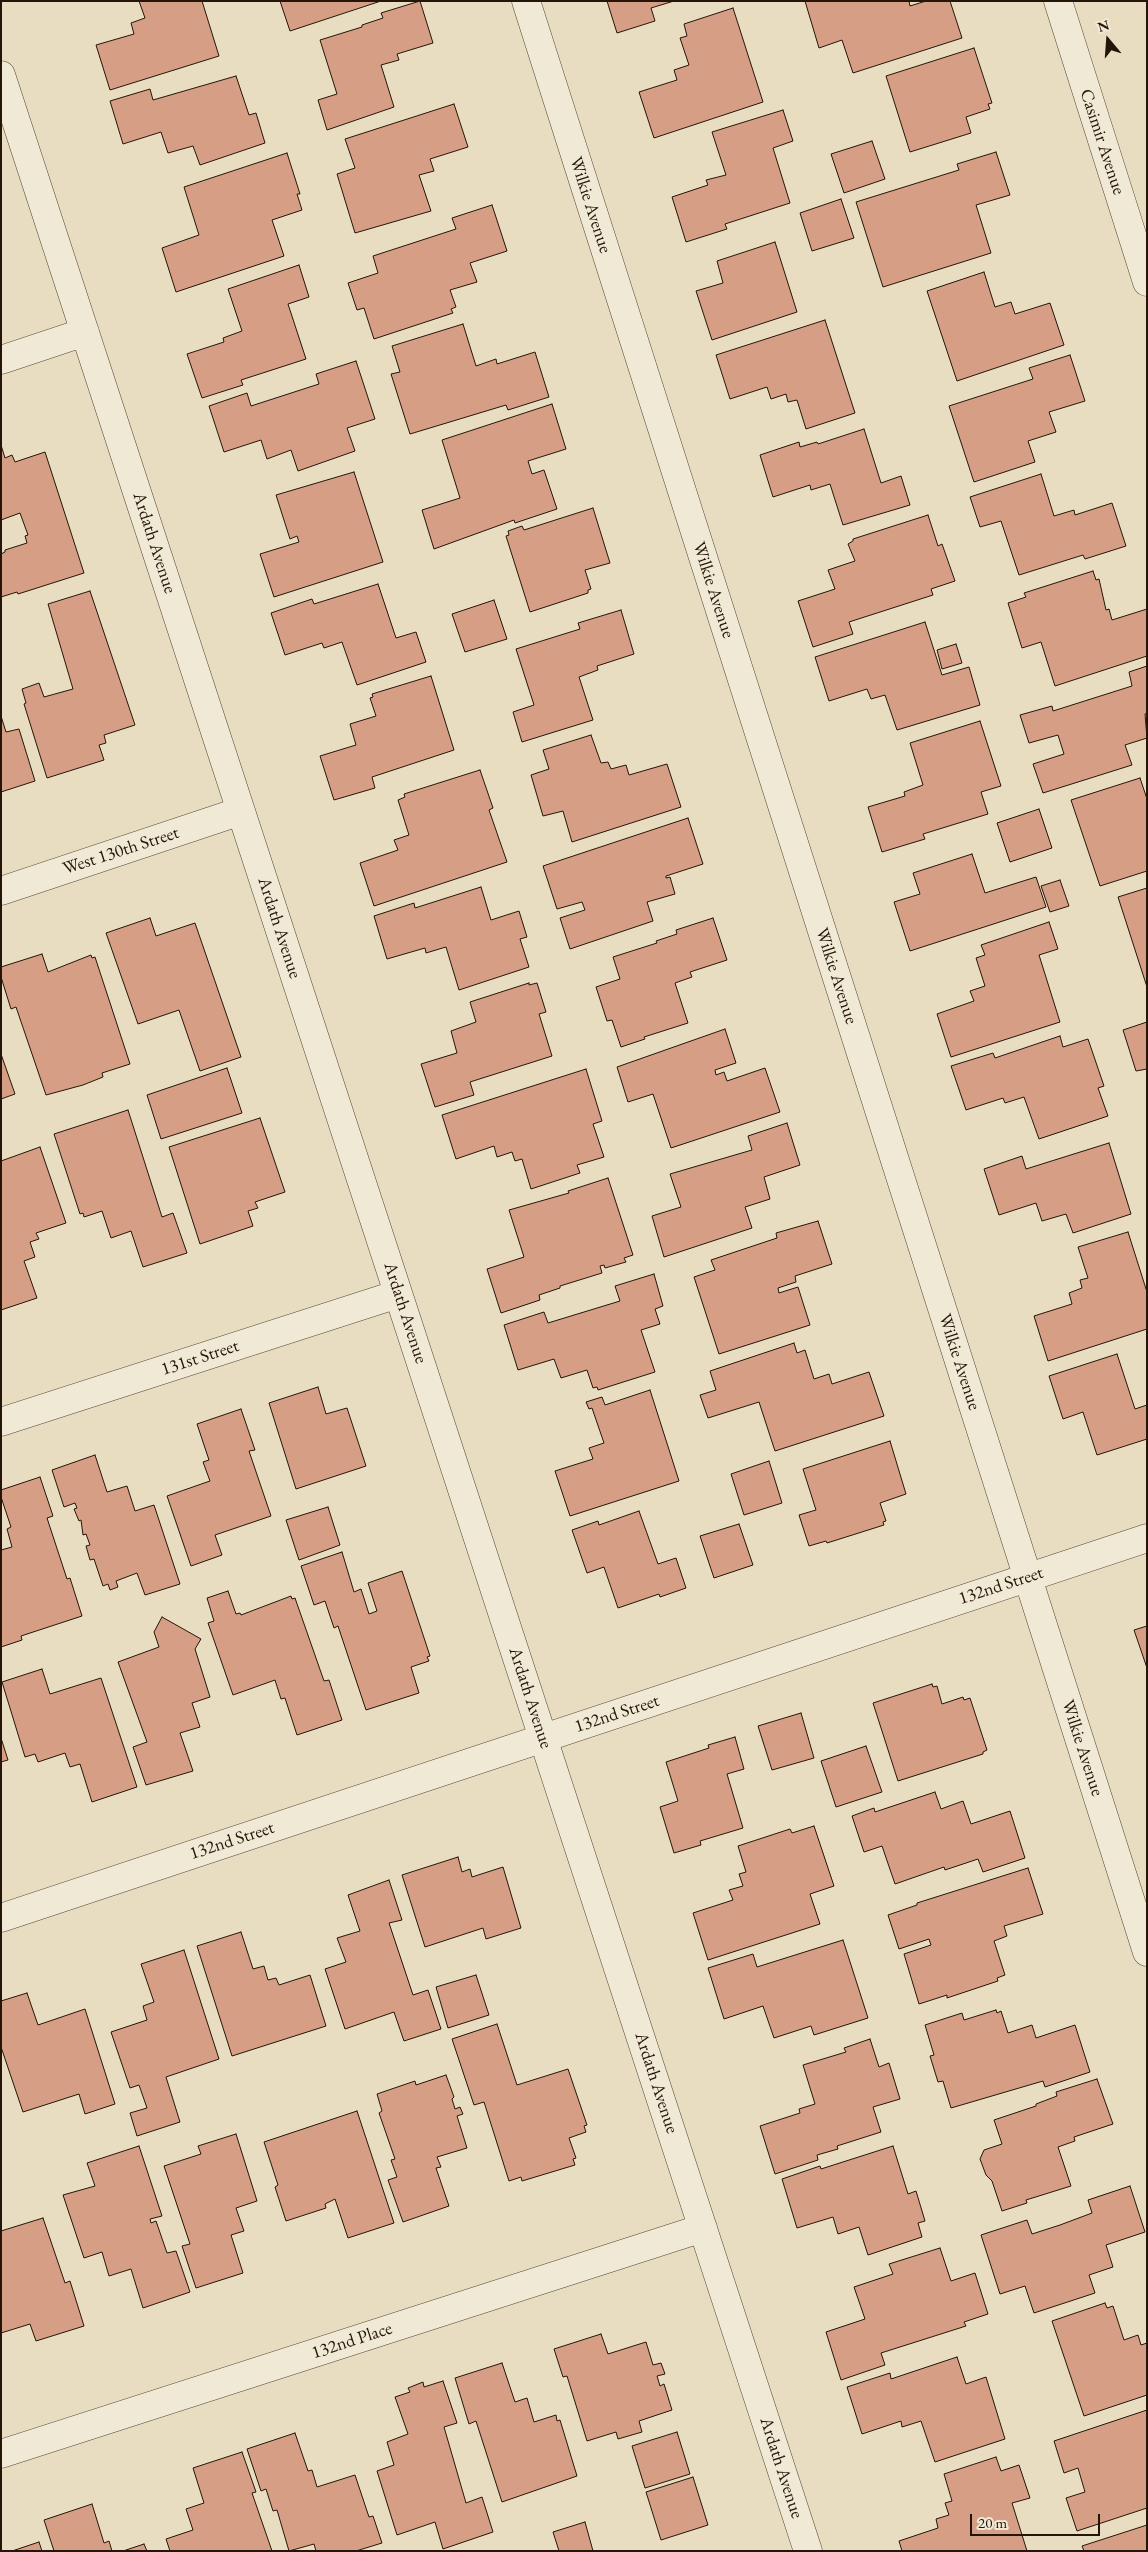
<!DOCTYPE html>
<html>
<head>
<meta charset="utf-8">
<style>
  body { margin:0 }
  #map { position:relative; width:1148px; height:2552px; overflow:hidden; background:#e8ddc0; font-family:"EB Garamond",serif }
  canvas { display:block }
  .frame { position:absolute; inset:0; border:2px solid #241508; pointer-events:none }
  .north { position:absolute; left:1083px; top:15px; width:50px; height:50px; -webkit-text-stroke:4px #f0e9d6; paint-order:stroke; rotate:342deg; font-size:14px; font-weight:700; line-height:20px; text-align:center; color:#241508 }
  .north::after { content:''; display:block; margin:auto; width:18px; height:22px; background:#241508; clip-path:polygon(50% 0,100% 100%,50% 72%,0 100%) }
  .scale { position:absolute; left:970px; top:2514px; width:130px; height:22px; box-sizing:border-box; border:2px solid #241508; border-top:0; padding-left:6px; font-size:15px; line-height:18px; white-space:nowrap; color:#241508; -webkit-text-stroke:4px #f0e9d6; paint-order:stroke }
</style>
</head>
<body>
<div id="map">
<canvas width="1148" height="2552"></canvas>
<div class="frame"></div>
<div class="north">N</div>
<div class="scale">20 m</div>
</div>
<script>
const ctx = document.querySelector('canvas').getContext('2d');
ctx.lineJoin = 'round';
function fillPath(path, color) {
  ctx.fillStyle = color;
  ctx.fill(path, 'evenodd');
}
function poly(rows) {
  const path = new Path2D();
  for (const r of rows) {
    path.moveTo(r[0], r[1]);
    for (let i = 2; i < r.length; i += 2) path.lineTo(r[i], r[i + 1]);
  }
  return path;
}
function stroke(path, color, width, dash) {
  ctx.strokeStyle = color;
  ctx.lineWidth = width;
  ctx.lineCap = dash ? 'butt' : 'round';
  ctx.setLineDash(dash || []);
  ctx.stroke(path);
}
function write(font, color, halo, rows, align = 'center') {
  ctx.font = font + ' "EB Garamond",serif';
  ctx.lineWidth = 4;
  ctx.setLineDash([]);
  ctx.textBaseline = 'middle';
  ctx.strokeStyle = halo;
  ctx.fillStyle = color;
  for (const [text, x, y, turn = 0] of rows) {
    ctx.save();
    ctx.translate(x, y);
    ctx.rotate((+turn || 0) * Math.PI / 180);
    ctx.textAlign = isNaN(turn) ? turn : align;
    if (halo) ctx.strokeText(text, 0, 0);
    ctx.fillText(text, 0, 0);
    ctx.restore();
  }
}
const building = poly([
  [139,1,202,1,219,56,110,90,96,45,134,34,131,23,145,18,139,1],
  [280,1,381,1,290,31,280,1],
  [420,1,433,43,397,54,399,60,381,65,394,107,327,130,318,100,337,94,320,40,362,27,362,25,383,18,381,13,420,1],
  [607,1,674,1,651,8,655,21,617,33,607,1],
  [805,1,909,1,910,6,926,1,950,1,962,38,853,73,842,40,819,48,805,1],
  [733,8,763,102,654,138,639,92,677,80,674,70,689,65,680,38,687,36,684,24,733,8],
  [974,48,992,103,988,104,990,109,966,117,971,133,910,152,886,76,974,48],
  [236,76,249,115,256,113,265,143,200,165,193,146,168,153,161,132,123,144,110,101,150,89,153,100,236,76],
  [454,104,468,147,430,159,434,171,419,175,431,211,355,233,337,174,355,168,345,139,454,104],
  [783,110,793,141,773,148,790,203,725,224,727,229,686,242,672,197,708,185,706,180,726,175,712,132,783,110],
  [872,141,885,179,844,193,831,154,872,141],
  [996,152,1010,195,976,205,991,253,883,287,856,202,959,170,957,164,996,152],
  [287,153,300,194,297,194,302,210,272,220,284,256,176,292,162,248,199,235,184,187,287,153],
  [841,199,854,238,812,251,800,213,841,199],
  [492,205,507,251,470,263,477,282,450,290,456,307,451,309,453,313,374,339,364,308,357,310,348,283,378,273,373,256,456,229,452,218,492,205],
  [775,242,797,312,712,340,696,291,723,283,717,261,775,242],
  [299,265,309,297,288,304,306,359,241,380,243,385,202,398,187,354,224,342,223,338,242,331,228,289,299,265],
  [984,272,995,307,1011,302,1015,314,1050,303,1064,345,957,381,927,291,984,272],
  [825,320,855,413,806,429,797,400,788,402,786,394,771,399,767,387,730,399,716,355,825,320],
  [463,324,476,366,496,359,497,364,535,352,549,397,508,410,506,405,410,434,391,374,400,372,392,346,463,324],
  [1070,355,1085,401,1049,412,1056,432,1028,441,1035,462,974,482,949,406,1033,379,1029,368,1070,355],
  [356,361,375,419,347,428,355,451,298,471,291,450,267,459,261,440,224,452,209,406,247,393,251,406,319,384,316,374,356,361],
  [552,404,566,449,528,461,532,474,544,470,557,509,515,523,514,520,434,549,422,510,460,498,442,440,552,404],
  [864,429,881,483,901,476,910,505,843,525,830,484,811,490,810,485,773,497,760,455,799,442,800,447,817,442,818,444,864,429],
  [1,445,5,458,12,455,15,462,45,452,84,573,18,594,17,592,1,597,1,554,5,552,5,550,27,543,25,536,28,535,20,513,1,520,1,445],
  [354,472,383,562,274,597,260,554,299,542,297,536,290,539,276,495,354,472],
  [1041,474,1054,516,1074,510,1075,515,1112,503,1126,546,1085,559,1083,555,1019,575,1001,521,980,527,970,497,1041,474],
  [593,508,610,563,585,570,591,589,588,590,588,593,530,612,506,536,509,535,508,531,522,526,524,530,593,508],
  [928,515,938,546,942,544,955,581,931,589,933,595,849,622,853,634,813,647,798,601,835,589,828,570,855,561,848,544,853,541,853,539,928,515],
  [1093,571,1096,580,1099,579,1106,610,1109,609,1112,620,1147,609,1147,656,1055,686,1041,642,1022,648,1008,603,1026,597,1024,593,1093,571],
  [378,584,396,638,416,632,426,662,357,685,342,642,324,648,322,643,285,655,271,613,312,599,314,604,378,584],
  [90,591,135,725,104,735,106,743,99,745,104,760,47,778,24,704,26,703,22,689,39,683,44,697,73,689,48,604,90,591],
  [494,600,507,639,465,652,452,614,494,600],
  [621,610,634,654,597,666,598,670,579,677,593,720,522,742,513,712,534,705,516,649,580,629,578,623,621,610],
  [925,622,942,675,969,667,980,705,897,730,885,695,871,699,867,689,829,701,815,657,925,622],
  [956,644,962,663,942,669,937,650,956,644],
  [1147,666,1147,713,1145,714,1147,738,1125,745,1132,765,1043,793,1033,764,1064,754,1058,735,1029,743,1020,715,1052,706,1053,711,1132,686,1129,672,1147,666],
  [431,676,454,750,372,777,375,788,334,800,320,756,356,745,350,724,376,716,370,698,373,697,372,694,431,676],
  [1,716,6,732,19,729,35,781,1,792,1,716],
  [980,721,1001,786,981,792,988,814,923,834,925,839,882,852,868,807,905,796,904,792,923,785,910,743,980,721],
  [591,735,601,763,608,762,611,769,626,765,629,775,667,764,681,807,572,842,563,811,543,816,531,775,549,769,543,750,591,735],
  [480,770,493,808,489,810,507,862,374,906,360,863,398,850,394,840,409,835,398,800,405,797,404,794,480,770],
  [1140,778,1147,799,1147,871,1100,886,1071,800,1140,778],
  [1039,809,1052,848,1010,862,997,823,1039,809],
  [688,818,703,864,666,876,666,878,670,877,675,894,647,902,653,921,570,949,560,918,585,910,582,902,557,909,543,866,688,818],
  [972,854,985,893,1036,877,1046,907,910,951,894,902,920,894,913,873,972,854],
  [1060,880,1069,906,1050,912,1041,886,1060,880],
  [481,887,491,920,519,911,527,937,520,939,529,967,459,990,446,947,426,953,425,948,387,959,374,916,414,903,415,908,481,887],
  [1147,888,1147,987,1118,897,1147,888],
  [150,918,156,936,195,923,241,1057,200,1071,179,1010,138,1024,106,933,150,918],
  [713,918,727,960,690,972,692,977,675,983,688,1023,644,1037,645,1039,621,1047,612,1020,607,1021,596,987,620,979,613,957,657,943,656,941,677,934,676,930,713,918],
  [1049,922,1058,949,1039,955,1060,1022,951,1057,937,1014,974,1001,970,991,985,986,976,958,985,955,981,945,1049,922],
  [42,954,48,972,91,955,92,958,95,957,130,1064,102,1073,103,1077,83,1085,46,1095,16,1007,11,1009,1,977,1,967,42,954],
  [529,983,529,985,537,983,546,1012,539,1014,552,1056,470,1082,474,1095,435,1107,421,1064,457,1053,451,1031,476,1022,470,1002,529,983],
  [1147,1022,1147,1069,1136,1071,1123,1030,1147,1022],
  [725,1029,736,1063,715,1070,716,1075,724,1072,727,1081,765,1068,780,1112,671,1148,653,1094,628,1102,617,1067,725,1029],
  [1060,1036,1063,1047,1088,1039,1104,1086,1098,1088,1108,1116,1039,1139,1024,1097,1005,1103,1003,1098,966,1110,951,1066,993,1053,995,1058,1060,1036],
  [1,1054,15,1094,1,1099,1,1054],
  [227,1068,242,1113,161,1139,147,1095,227,1068],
  [586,1069,602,1121,593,1124,604,1157,577,1165,580,1173,531,1189,522,1159,515,1161,512,1152,497,1157,494,1146,456,1159,442,1115,586,1069],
  [128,1110,162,1217,173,1213,187,1253,143,1267,131,1231,111,1238,102,1211,84,1217,83,1213,80,1214,54,1134,128,1110],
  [260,1118,285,1192,255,1202,258,1208,248,1211,253,1226,200,1244,169,1147,260,1118],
  [787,1123,800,1165,764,1177,770,1199,745,1207,752,1228,664,1257,652,1216,681,1207,670,1174,752,1150,748,1136,787,1123],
  [1109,1143,1131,1214,1073,1233,1066,1214,1042,1221,1036,1203,999,1215,984,1169,1022,1156,1026,1169,1109,1143],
  [40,1147,66,1223,36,1233,39,1239,30,1242,35,1257,24,1261,37,1298,1,1310,1,1161,40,1147],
  [608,1178,633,1255,624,1258,626,1262,605,1268,604,1265,600,1266,602,1273,560,1286,560,1288,539,1295,540,1300,501,1313,487,1269,524,1257,509,1210,569,1193,568,1191,608,1178],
  [818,1221,832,1264,795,1276,796,1282,778,1288,779,1293,798,1287,810,1325,719,1354,694,1277,715,1270,711,1260,777,1238,776,1233,818,1221],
  [1128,1232,1147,1292,1147,1329,1048,1361,1034,1316,1072,1304,1069,1293,1082,1288,1080,1280,1088,1278,1078,1247,1128,1232],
  [654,1274,663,1306,655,1309,660,1324,641,1330,655,1372,598,1390,597,1387,593,1388,587,1370,561,1378,554,1359,518,1370,504,1325,544,1312,548,1323,620,1301,615,1286,654,1274],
  [794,1343,797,1353,805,1350,814,1379,829,1374,832,1384,869,1372,884,1416,775,1451,759,1402,708,1418,700,1395,716,1390,710,1371,794,1343],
  [1117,1354,1135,1409,1147,1405,1147,1439,1097,1455,1083,1412,1063,1419,1049,1376,1117,1354],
  [318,1387,326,1414,347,1408,366,1466,296,1489,269,1403,318,1387],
  [650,1390,679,1481,570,1516,555,1471,593,1459,589,1448,604,1443,592,1408,589,1409,586,1402,602,1397,605,1405,650,1390],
  [241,1409,255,1450,249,1451,271,1516,215,1535,222,1555,191,1566,167,1496,210,1481,203,1462,209,1460,197,1424,241,1409],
  [890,1441,906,1494,880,1503,886,1521,883,1522,884,1525,827,1543,826,1541,809,1546,799,1515,816,1510,803,1469,890,1441],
  [95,1455,107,1492,127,1486,135,1511,154,1505,180,1584,145,1595,137,1573,116,1581,118,1587,110,1590,108,1584,103,1586,94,1559,90,1560,86,1546,90,1545,86,1534,83,1535,81,1520,79,1521,74,1509,77,1508,75,1503,64,1507,52,1470,95,1455],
  [769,1461,782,1503,744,1515,731,1474,769,1461],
  [40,1477,53,1516,47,1518,67,1579,70,1578,82,1616,21,1636,22,1640,1,1647,1,1550,12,1547,7,1529,11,1527,1,1497,1,1490,40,1477],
  [328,1507,340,1545,299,1560,286,1520,328,1507],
  [639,1511,658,1564,676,1558,686,1588,660,1597,659,1594,618,1608,604,1567,587,1573,572,1530,598,1521,599,1525,639,1511],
  [739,1524,753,1565,714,1578,700,1536,739,1524],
  [342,1552,354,1592,361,1589,369,1614,377,1611,368,1583,402,1571,430,1656,427,1657,429,1661,411,1667,419,1693,366,1710,338,1626,334,1628,325,1601,314,1605,301,1566,342,1552],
  [228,1591,236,1614,240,1613,241,1615,291,1596,292,1599,295,1598,324,1681,329,1680,342,1720,297,1735,285,1698,281,1699,275,1680,233,1695,208,1623,214,1621,207,1598,228,1591],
  [162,1617,201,1639,195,1649,210,1697,192,1703,200,1727,180,1733,193,1771,146,1785,133,1747,147,1742,118,1662,159,1647,154,1632,162,1617],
  [1147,1626,1147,1668,1134,1630,1147,1626],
  [42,1669,50,1694,101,1678,137,1787,92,1802,80,1764,70,1767,65,1753,38,1762,35,1754,25,1757,2,1682,42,1669],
  [932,1684,933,1687,937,1686,942,1704,963,1697,964,1700,970,1698,987,1750,983,1752,983,1754,898,1781,873,1703,932,1684],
  [801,1713,814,1758,772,1770,758,1726,801,1713],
  [735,1737,744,1769,727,1774,743,1828,700,1841,701,1845,674,1853,660,1807,678,1801,666,1762,709,1748,708,1745,735,1737],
  [1,1738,8,1760,1,1762,1,1738],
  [866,1746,882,1792,836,1807,821,1761,866,1746],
  [935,1792,941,1809,963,1801,971,1824,1010,1811,1025,1858,983,1872,978,1859,945,1870,944,1867,895,1884,882,1846,864,1852,852,1816,874,1808,875,1812,935,1792],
  [814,1826,834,1886,810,1894,820,1924,708,1960,693,1913,733,1900,729,1890,743,1886,739,1874,746,1872,738,1846,790,1829,792,1833,814,1826],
  [458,1857,462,1872,470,1869,472,1877,503,1867,521,1928,486,1939,483,1928,425,1947,402,1875,458,1857],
  [1028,1868,1043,1914,1004,1926,1007,1936,994,1941,1005,1975,997,1978,998,1981,947,1998,947,1995,919,2004,904,1954,931,1945,929,1939,899,1949,888,1915,917,1905,917,1903,1028,1868],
  [389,1880,402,1920,389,1923,413,1995,428,1990,441,2029,404,2041,394,2012,345,2029,325,1969,346,1962,337,1938,360,1931,348,1895,389,1880],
  [241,1932,253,1969,264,1966,268,1980,276,1978,279,1985,310,1975,326,2026,232,2056,197,1946,241,1932],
  [843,1940,868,2018,814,2035,811,2026,774,2038,763,2006,724,2019,708,1968,753,1954,757,1967,843,1940],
  [184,1950,219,2059,166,2077,180,2122,137,2136,130,2113,147,2108,139,2085,130,2088,111,2032,147,2020,143,2006,154,2002,141,1964,184,1950],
  [476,1975,489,2015,448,2028,436,1987,476,1975],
  [27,1993,38,2025,85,2009,115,2104,85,2114,79,2094,23,2112,1,2047,1,2001,27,1993],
  [996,2010,997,2013,1001,2011,1008,2033,1032,2025,1036,2038,1075,2025,1090,2072,1045,2087,1043,2081,951,2108,943,2081,938,2082,930,2056,934,2055,925,2025,962,2013,964,2020,996,2010],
  [497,2024,517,2085,568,2069,587,2125,584,2126,586,2132,569,2138,576,2158,573,2159,575,2165,522,2181,521,2177,509,2181,484,2102,474,2105,452,2039,497,2024],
  [870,2039,879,2067,889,2063,900,2099,873,2107,881,2132,837,2146,838,2149,817,2155,818,2160,775,2174,760,2126,800,2113,799,2109,815,2104,803,2065,846,2052,844,2048,870,2039],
  [446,2075,454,2097,452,2099,455,2109,460,2107,463,2114,457,2116,467,2148,437,2157,441,2167,436,2168,449,2206,403,2222,388,2180,397,2177,391,2160,395,2159,379,2113,382,2111,377,2094,415,2081,416,2085,446,2075],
  [1097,2079,1113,2124,1074,2137,1075,2141,1058,2147,1071,2186,1026,2200,1027,2203,1002,2211,992,2181,986,2175,980,2159,984,2150,1002,2144,994,2120,1036,2106,1036,2104,1057,2096,1056,2092,1097,2079],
  [357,2111,394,2223,348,2238,335,2199,325,2204,326,2208,286,2221,275,2187,278,2185,264,2142,357,2111],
  [236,2134,257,2201,236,2208,244,2231,231,2235,243,2273,196,2288,182,2246,190,2244,164,2166,201,2154,198,2146,236,2134],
  [139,2146,162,2216,150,2219,151,2223,156,2221,167,2253,176,2251,190,2292,143,2308,131,2269,109,2276,102,2252,84,2258,63,2195,95,2186,87,2163,139,2146],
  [893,2146,908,2194,916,2191,925,2221,918,2223,922,2237,868,2255,859,2227,838,2234,833,2217,797,2228,782,2179,820,2166,821,2169,893,2146],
  [1130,2186,1145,2232,1106,2245,1113,2267,1089,2275,1095,2293,1034,2313,1025,2286,1000,2294,981,2235,1027,2220,1032,2234,1060,2225,1092,2213,1088,2200,1130,2186],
  [43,2218,65,2283,70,2281,84,2326,36,2341,30,2324,1,2333,1,2231,43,2218],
  [940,2248,951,2281,975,2273,988,2314,964,2322,966,2326,881,2353,885,2365,841,2380,826,2332,865,2319,854,2287,893,2274,889,2264,940,2248],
  [1105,2303,1107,2308,1113,2306,1124,2340,1138,2335,1141,2345,1147,2343,1147,2395,1084,2416,1052,2321,1105,2303],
  [601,2334,608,2354,646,2342,653,2365,661,2363,665,2374,657,2376,660,2386,664,2384,672,2410,639,2421,642,2432,618,2439,616,2432,587,2441,567,2376,563,2377,554,2349,601,2334],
  [957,2357,966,2384,986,2377,1005,2439,935,2462,921,2421,902,2427,901,2421,862,2434,847,2387,890,2373,891,2379,957,2357],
  [502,2363,515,2402,527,2398,534,2422,556,2415,557,2421,560,2420,577,2476,502,2502,476,2421,469,2424,455,2378,502,2363],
  [443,2381,457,2423,444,2427,466,2503,482,2497,493,2532,443,2549,435,2522,397,2535,377,2471,394,2465,387,2442,408,2434,395,2397,410,2392,408,2388,423,2382,424,2387,443,2381],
  [1147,2410,1147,2508,1077,2531,1066,2498,1085,2492,1078,2468,1064,2473,1054,2441,1147,2410],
  [677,2432,690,2474,645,2488,632,2446,677,2432],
  [295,2433,308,2471,312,2470,317,2487,355,2475,369,2517,373,2516,382,2543,356,2551,316,2551,314,2544,289,2551,277,2510,273,2511,266,2489,261,2491,247,2449,295,2433],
  [242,2452,256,2492,252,2493,272,2551,170,2551,166,2539,193,2530,186,2509,204,2503,193,2468,242,2452],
  [996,2457,1001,2471,1019,2465,1030,2498,1012,2503,1027,2551,902,2551,899,2541,938,2528,936,2519,949,2515,945,2503,952,2501,944,2474,996,2457],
  [693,2477,708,2525,661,2540,646,2492,693,2477],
  [92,2504,104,2543,109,2541,112,2551,54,2551,44,2520,92,2504],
  [585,2522,593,2551,559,2551,553,2532,585,2522],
  [1147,2525,1147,2551,1084,2551,1082,2546,1147,2525],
  [39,2542,42,2551,12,2551,39,2542],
  [144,2544,147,2551,123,2551,144,2544]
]);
const minor = poly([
  [526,1,1147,1952],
  [1058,1,1147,282],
  [1,75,808,2551],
  [1,360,85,332],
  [1,891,241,811],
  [1,1422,398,1294],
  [1,1918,1147,1538],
  [1,2454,703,2228]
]);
const streetNames = [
  ["Casimir Avenue",1102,142,72],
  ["Wilkie Avenue",590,205,72],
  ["Ardath Avenue",154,543,72],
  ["Wilkie Avenue",713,590,72],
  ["West 130th Street",121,851,-18],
  ["Ardath Avenue",279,928,72],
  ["Wilkie Avenue",836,976,72],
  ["Ardath Avenue",405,1313,72],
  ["131st Street",200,1358,-18],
  ["Wilkie Avenue",959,1362,72],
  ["132nd Street",1001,1586,-18],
  ["Ardath Avenue",530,1698,72],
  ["132nd Street",617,1714,-18],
  ["Wilkie Avenue",1082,1748,72],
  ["132nd Street",232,1841,-18],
  ["Ardath Avenue",656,2083,72],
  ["132nd Place",352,2341,-18],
  ["Ardath Avenue",781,2468,72]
];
fillPath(building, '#d79e86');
stroke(building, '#241508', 1);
stroke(minor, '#554736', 29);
stroke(minor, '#f0e9d6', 28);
write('18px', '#241508', '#f0e9d6', streetNames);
</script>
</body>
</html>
